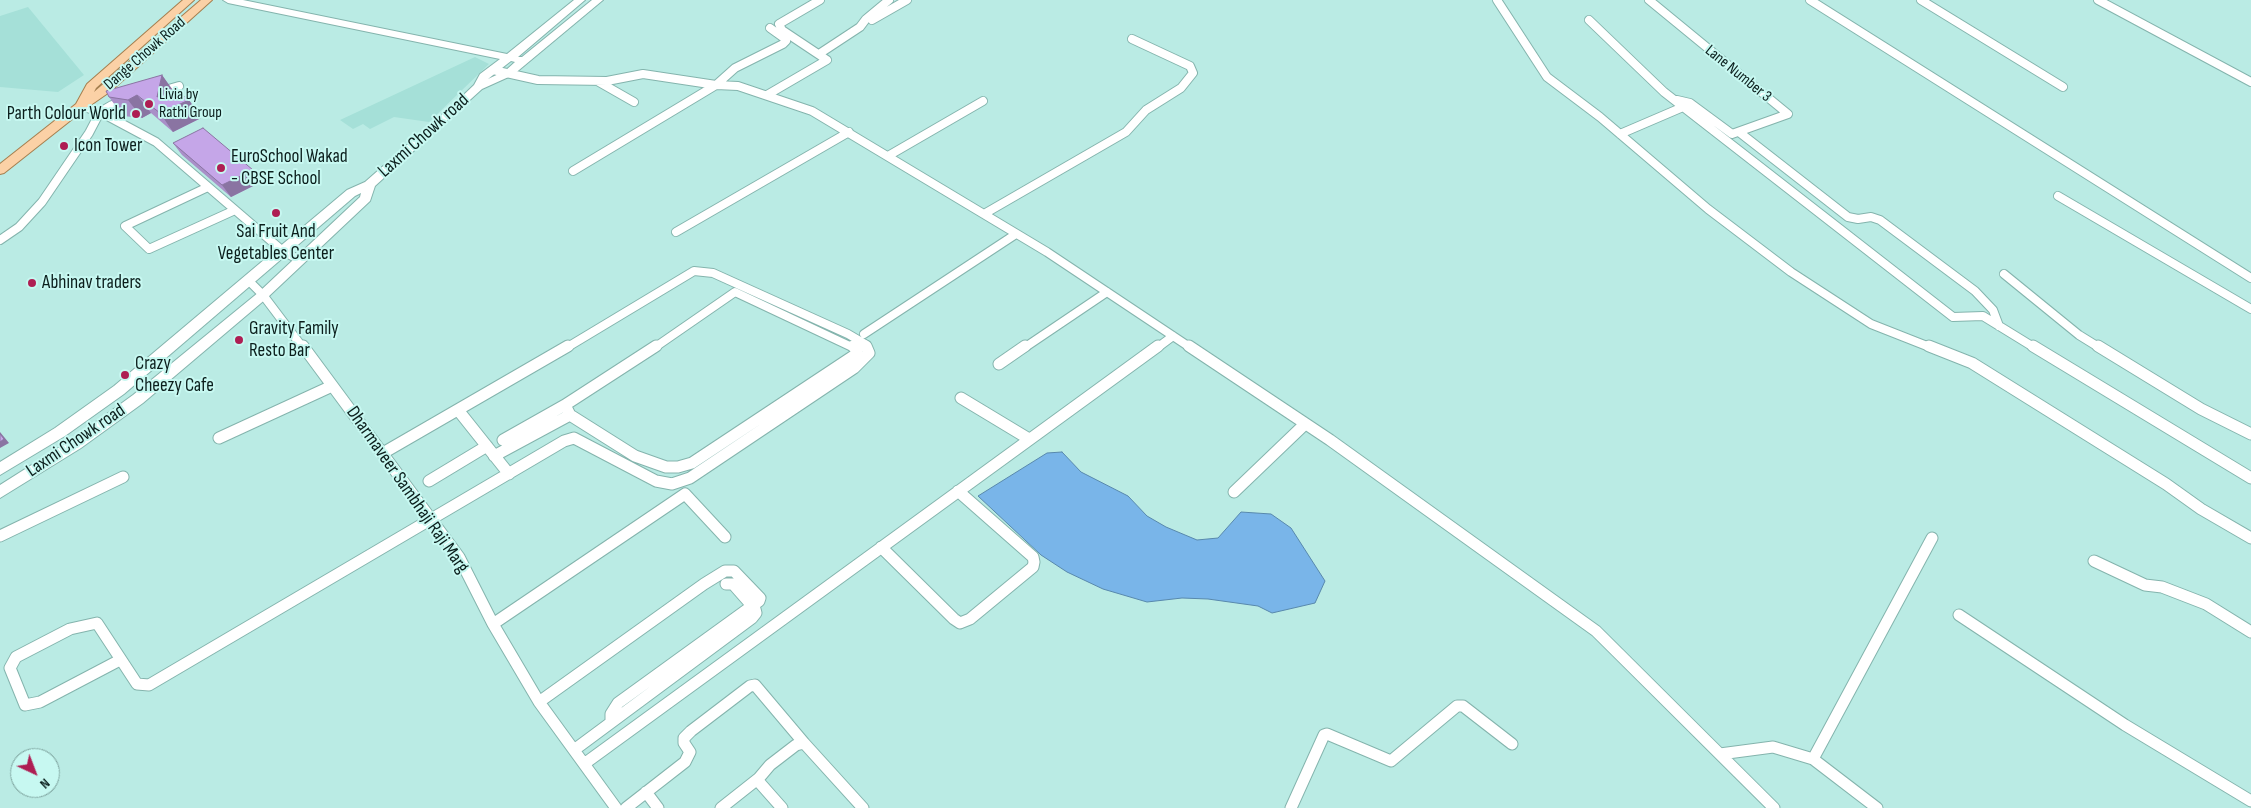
<!DOCTYPE html>
<html>
<head>
<meta charset="utf-8">
<style>
  body { margin:0 }
  #map { position:relative; width:2251px; height:808px; overflow:hidden; background:#baebe4; font-family:"Sofia Sans Condensed",sans-serif }
  canvas { display:block }
  .north { position:absolute; left:10px; top:748px; width:50px; height:50px; box-sizing:border-box; background:#c7f8f1; border:1px solid #7ca19c; border-radius:50%; rotate:137deg; font-size:14px; font-weight:700; line-height:20px; text-align:center; color:#0b1e1c }
  .north::after { content:''; display:block; margin:auto; width:18px; height:22px; background:#ae1e53; clip-path:polygon(50% 0,100% 100%,50% 72%,0 100%) }
</style>
</head>
<body>
<div id="map">
<canvas width="2251" height="808"></canvas>
<div class="north">N</div>
</div>
<script>
const ctx = document.querySelector('canvas').getContext('2d');
ctx.lineJoin = 'round';
function fillPath(path, color) {
  ctx.fillStyle = color;
  ctx.fill(path, 'evenodd');
}
function poly(rows) {
  const path = new Path2D();
  for (const r of rows) {
    path.moveTo(r[0], r[1]);
    for (let i = 2; i < r.length; i += 2) path.lineTo(r[i], r[i + 1]);
  }
  return path;
}
function stroke(path, color, width, dash) {
  ctx.strokeStyle = color;
  ctx.lineWidth = width;
  ctx.lineCap = dash ? 'butt' : 'round';
  ctx.setLineDash(dash || []);
  ctx.stroke(path);
}
function write(font, color, halo, rows, align = 'center') {
  ctx.font = font + ' "Sofia Sans Condensed",sans-serif';
  ctx.lineWidth = 4;
  ctx.setLineDash([]);
  ctx.textBaseline = 'middle';
  ctx.strokeStyle = halo;
  ctx.fillStyle = color;
  for (const [text, x, y, turn = 0] of rows) {
    ctx.save();
    ctx.translate(x, y);
    ctx.rotate((+turn || 0) * Math.PI / 180);
    ctx.textAlign = isNaN(turn) ? turn : align;
    if (halo) ctx.strokeText(text, 0, 0);
    ctx.fillText(text, 0, 0);
    ctx.restore();
  }
}
const built = poly([
  [28,7,84,75,58,92,0,87,0,16],
  [475,57,489,64,429,122,394,117,370,129,363,124,353,129,340,120]
]);
const water = poly([
  [1062,452,1081,472,1128,496,1147,516,1166,527,1197,540,1218,538,1241,512,1271,514,1291,528,1325,581,1315,603,1272,613,1258,606,1208,599,1182,598,1147,602,1103,589,1067,572,1041,555,978,496,1047,453,1062,452]
]);
const streetFar1 = poly([
  [1497,0,1547,77,1600,117,1708,209,1791,272,1871,324,1932,348],
  [1649,0,1788,114,1732,134,1690,103,1677,100],
  [1810,0,2251,278],
  [1921,0,2063,87],
  [2098,0,2251,82],
  [872,20,907,0],
  [1589,20,1664,92,1953,317,1983,316,2035,348],
  [819,54,860,27,866,19,889,0],
  [493,70,538,80,607,81,643,74,716,85,738,86,812,111,1047,252,1191,348],
  [599,82,634,102],
  [158,92,179,86],
  [767,95,827,60,782,30,779,24,820,0],
  [81,106,100,112,156,142,284,252,300,260],
  [1739,132,1848,217,1858,219,1871,217,1880,220,1975,291,1993,310,1999,326],
  [1620,134,1683,107],
  [888,156,983,101],
  [573,171,716,85,735,68,783,44,786,41,784,38,770,28],
  [208,187,125,226,149,249,235,210],
  [2058,196,2251,309],
  [984,214,1126,132,1146,110,1181,88,1193,73,1190,66,1132,39],
  [676,232,849,132],
  [0,240,19,227,42,202,89,133,100,112,112,105,127,101],
  [2004,274,2079,335,2100,348],
  [249,281,263,295,303,348],
  [864,334,1016,234],
  [566,348,694,271,713,273,848,334,865,344,867,348],
  [654,348,735,292,854,348],
  [1024,348,1107,292],
  [1157,348,1173,336]
]);
const street = poly([
  [303,346,459,557,493,624,539,702,616,808],
  [1189,346,1330,440,1596,631,1774,808],
  [1929,346,1972,363,2166,484,2201,509,2251,538],
  [2033,346,2251,478],
  [2098,346,2201,409,2251,434],
  [999,364,1025,346],
  [961,398,1029,439],
  [458,410,509,474],
  [570,415,635,456,666,467,678,467,692,463,855,355,857,350,853,346],
  [570,415,565,405,656,346],
  [219,438,332,386],
  [503,440,565,405],
  [383,453,568,346],
  [494,456,570,415],
  [429,481,487,446],
  [1234,492,1305,424],
  [0,536,123,477],
  [881,547,954,619,960,623,970,619,1033,567,1034,562,1033,557,958,491],
  [2094,561,2145,585,2162,587,2206,604,2251,632],
  [1959,615,2125,725,2251,801],
  [493,624,685,494,725,537],
  [120,660,40,702,25,705,10,668,16,657,70,629,97,623,137,684,149,685,564,441,574,438,656,481,672,484,690,478,854,368,869,353,866,346],
  [539,702,704,584,725,571,734,571,760,598,759,601,618,703,611,714,611,722],
  [574,750,752,618,756,613,755,609,733,584,726,584],
  [1720,754,1773,747,1813,759],
  [584,764,1158,346],
  [646,792,658,808],
  [626,808,685,762,690,752,684,743,684,738,691,731,750,686,755,685,804,743],
  [721,808,759,778],
  [782,808,759,782,759,778,770,765,796,745,804,743,863,808],
  [1291,808,1324,735,1327,734,1391,761,1457,706,1463,706,1512,744],
  [1877,808,1813,759,1932,538]
]);
const secondary = poly([
  [223,0,243,0,507,54,574,0,585,0,518,57,522,57,592,0,603,0,513,75,482,89,375,186,370,201,267,298,143,403,81,448,0,498,0,485,71,440,133,395,259,292,360,197,361,193,355,196,124,394,65,436,0,475,0,462,55,428,114,386,347,190,365,182,454,104,474,85,480,74,500,59,228,3,223,0],
  [511,61,515,62,505,71,488,79,511,61]
]);
const primary = poly([
  [183,0,194,0,96,88,94,92,201,0,212,0,111,91,85,109,4,173,0,174,0,164,76,104,87,84,183,0]
]);
const wall = poly([
  [162,75,172,90,189,100,201,118,173,132,151,113,142,118,123,116,109,97],
  [173,143,261,182,231,197,182,155]
]);
const shadedWall = poly([
  [162,75,175,93,189,100,201,118,173,132,160,113,157,97],
  [137,95,151,113,142,118,128,100],
  [253,170,261,182,231,197,222,185],
  [0,432,9,443,0,448]
]);
const building = poly([
  [162,75,157,97,175,89,189,100,160,113,137,95,128,100,109,97,106,91,162,75],
  [203,128,253,170,222,185,173,143,203,128],
  [0,434,4,439,0,442,0,434]
]);
const markers = [
  [149,104,5,"#ae1e53"],
  [136,114,5,"#ae1e53"],
  [64,146,5,"#ae1e53"],
  [221,168,5,"#ae1e53"],
  [276,213,5,"#ae1e53"],
  [32,283,5,"#ae1e53"],
  [239,340,5,"#ae1e53"],
  [125,375,5,"#ae1e53"]
];
const farStreetnames = [
  ["Dange Chowk Road",145,54,-41],
  ["Lane Number 3",1738,74,39]
];
const farPoinames = [
  ["Livia by",159,95],
  ["Rathi Group",159,113]
];
const poiNames = [
  ["Parth Colour World",126,114,"right"],
  ["Icon Tower",74,146],
  ["EuroSchool Wakad",231,157],
  ["- CBSE School",231,179],
  ["Sai Fruit And",276,232,"center"],
  ["Vegetables Center",276,254,"center"],
  ["Abhinav traders",42,283],
  ["Gravity Family",249,329],
  ["Resto Bar",249,351],
  ["Crazy",135,364],
  ["Cheezy Cafe",135,386]
];
const streetNames = [
  ["Laxmi Chowk road",424,136,-42],
  ["Laxmi Chowk road",76,441,-34],
  ["Dharmaveer Sambhaji Raji Marg",407,490,55]
];
fillPath(built, '#a5e0d8');
fillPath(water, '#79b5e9');
stroke(water, '#5888ac', 1);
stroke(streetFar1, '#84b4ad', 10);
stroke(street, '#84b4ad', 13);
stroke(secondary, '#84b4ad', 2);
stroke(primary, '#a57f4f', 2);
stroke(streetFar1, '#fff', 8);
stroke(street, '#fff', 11);
fillPath(secondary, '#fff');
fillPath(primary, '#fbd1a6');
fillPath(wall, '#a98fc8');
fillPath(shadedWall, '#8a74a2');
fillPath(building, '#c5a6e8');
stroke(building, '#8a74a2', 1);
for (const [x, y, r, color] of markers) {
  const dot = new Path2D();
  dot.arc(x, y, r, 0, 2 * Math.PI);
  ctx.fillStyle = color;
  ctx.fill(dot);
  stroke(dot, '#c7f8f1', 2);
}
write('16px', '#0b1e1c', '#c7f8f1', farStreetnames);
write('16px', '#0b1e1c', '#c7f8f1', farPoinames, 'left');
write('19px', '#0b1e1c', '#c7f8f1', poiNames, 'left');
write('19px', '#0b1e1c', '#c7f8f1', streetNames);
</script>
</body>
</html>
